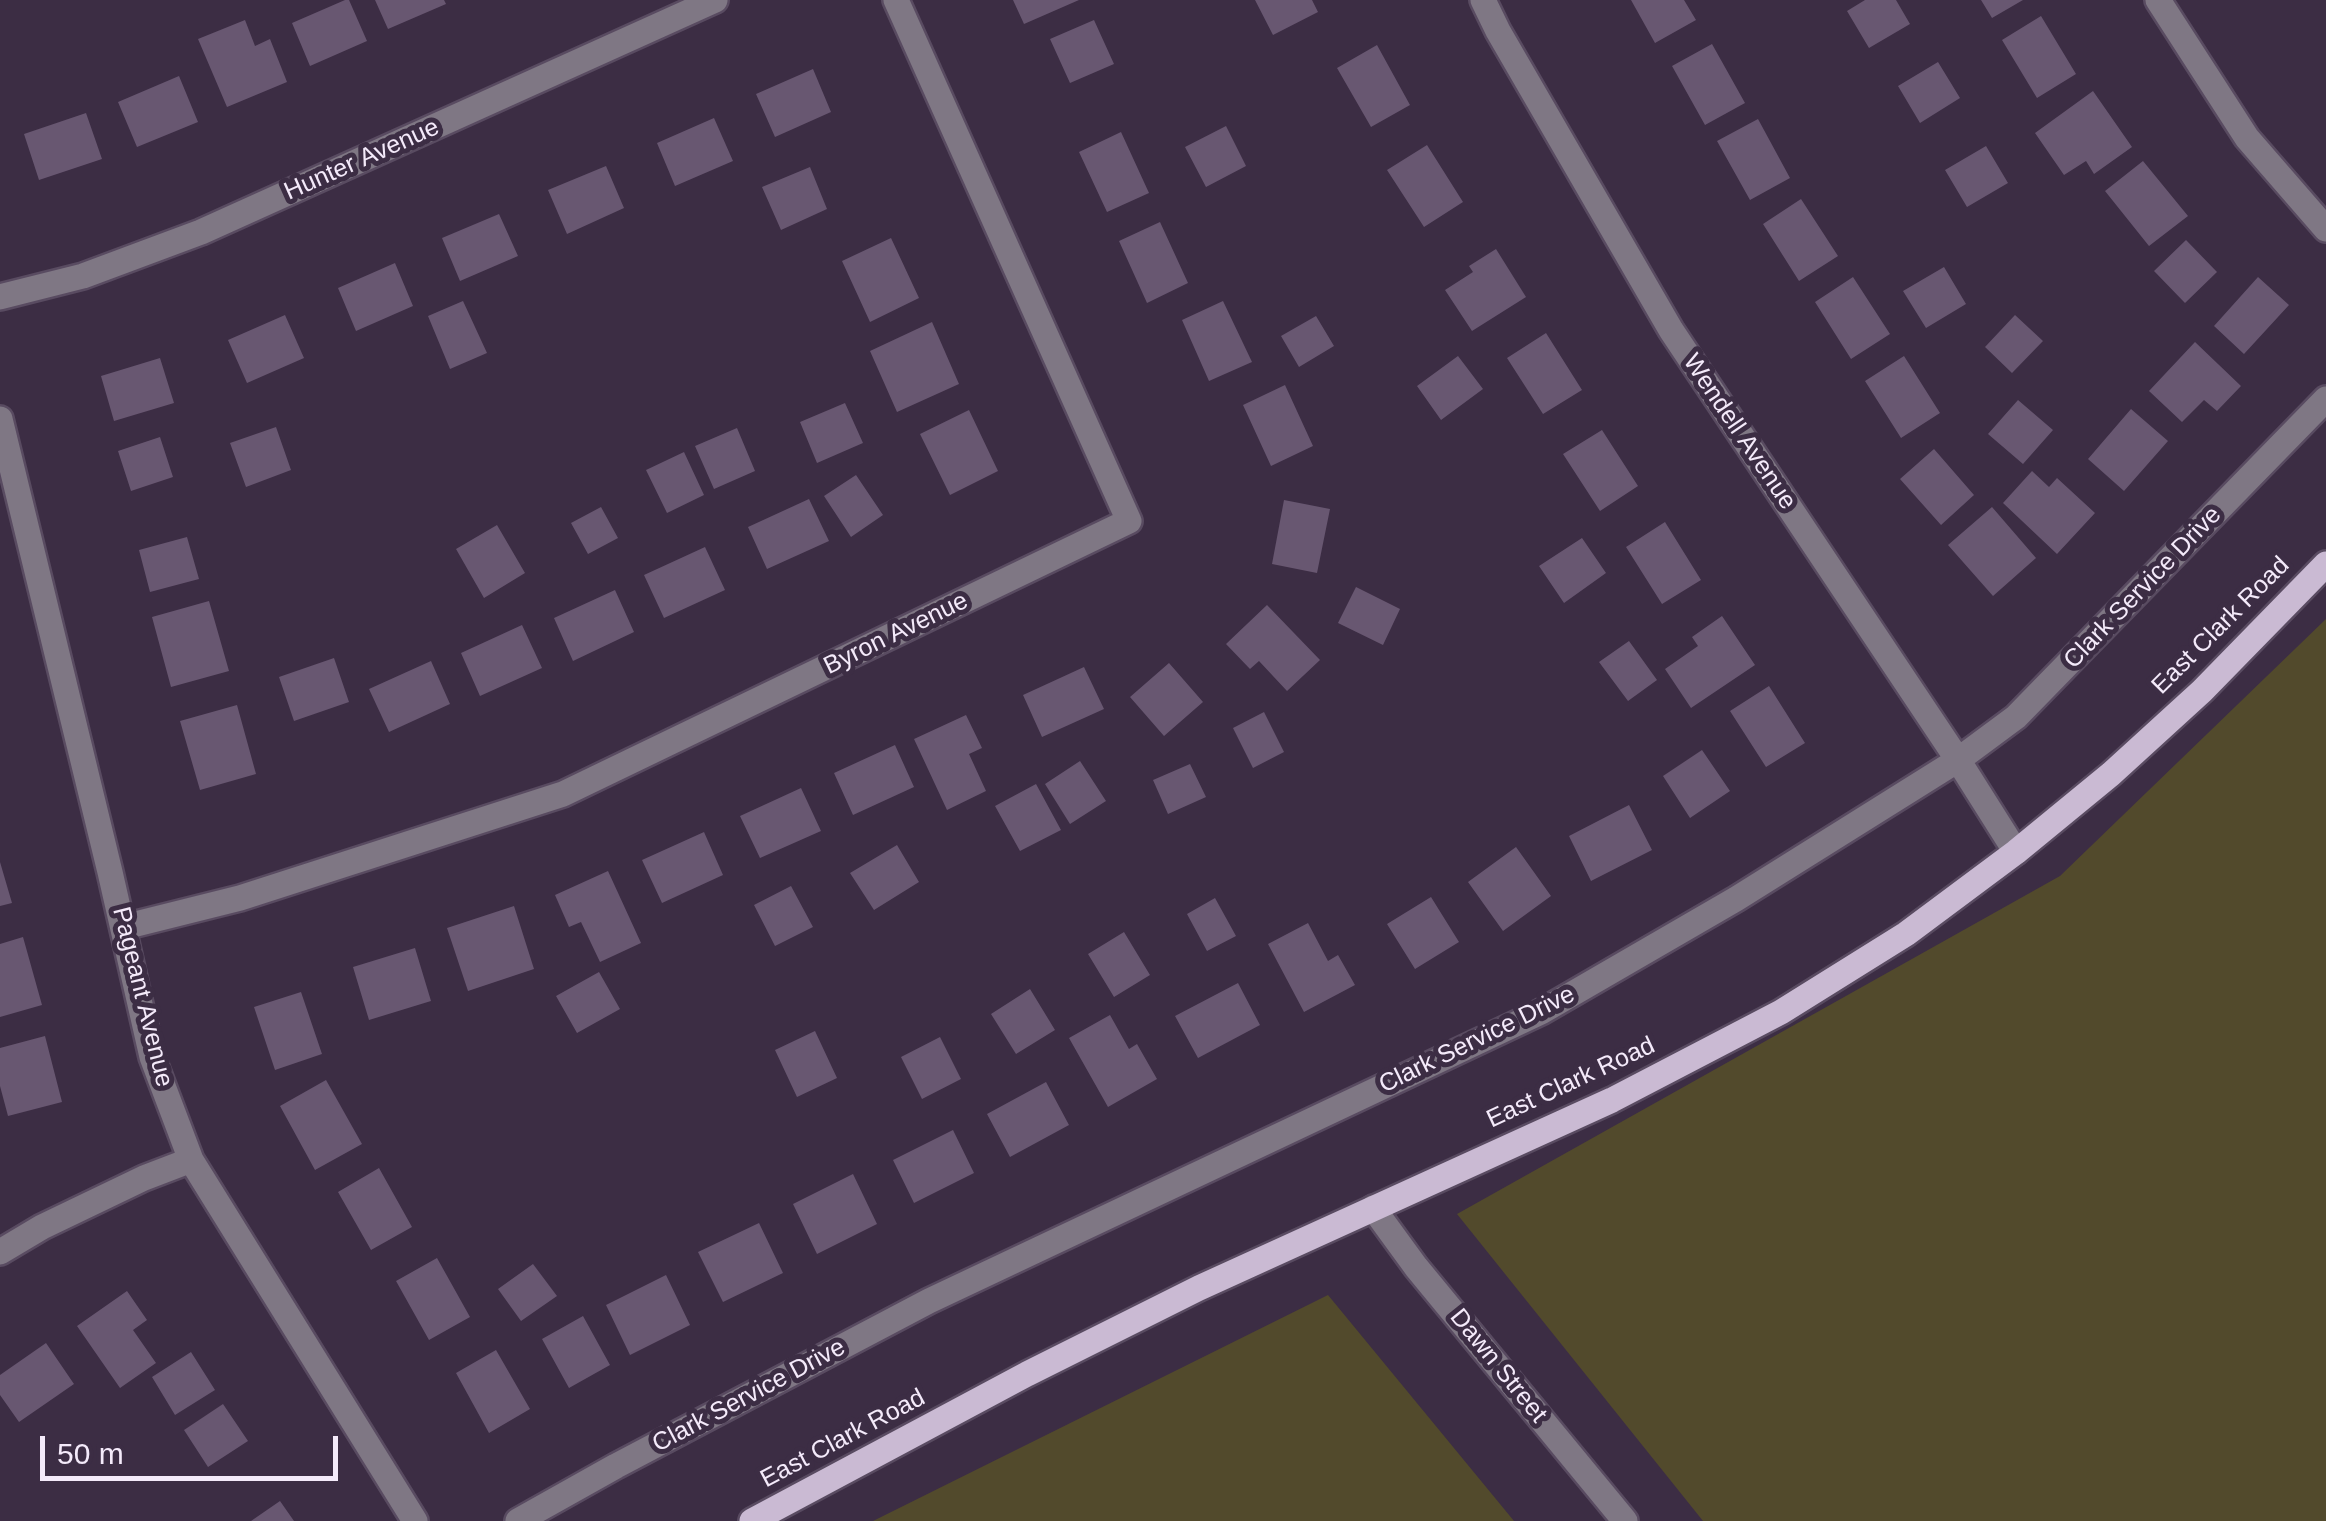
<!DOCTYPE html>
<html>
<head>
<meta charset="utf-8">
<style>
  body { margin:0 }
  #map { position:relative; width:2326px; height:1521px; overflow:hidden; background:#3c2d44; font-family:Helvetica,sans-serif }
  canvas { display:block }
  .scale { position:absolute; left:40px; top:1436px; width:298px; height:45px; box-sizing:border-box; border:5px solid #f4eafa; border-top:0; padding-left:12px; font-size:30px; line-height:35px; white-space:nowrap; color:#f4eafa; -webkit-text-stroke:8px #3c2d44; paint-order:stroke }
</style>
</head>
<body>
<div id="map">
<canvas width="2326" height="1521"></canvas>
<div class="scale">50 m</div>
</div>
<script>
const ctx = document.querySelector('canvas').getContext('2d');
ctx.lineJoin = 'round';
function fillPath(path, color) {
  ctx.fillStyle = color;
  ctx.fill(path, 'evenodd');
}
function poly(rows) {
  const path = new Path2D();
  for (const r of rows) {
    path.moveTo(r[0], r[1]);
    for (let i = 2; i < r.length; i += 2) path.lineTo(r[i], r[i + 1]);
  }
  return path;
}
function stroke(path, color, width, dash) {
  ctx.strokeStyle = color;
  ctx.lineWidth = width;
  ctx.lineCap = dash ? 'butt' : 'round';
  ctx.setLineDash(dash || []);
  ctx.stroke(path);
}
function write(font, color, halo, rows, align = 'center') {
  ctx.font = font + ' Helvetica,sans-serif';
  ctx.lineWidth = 10;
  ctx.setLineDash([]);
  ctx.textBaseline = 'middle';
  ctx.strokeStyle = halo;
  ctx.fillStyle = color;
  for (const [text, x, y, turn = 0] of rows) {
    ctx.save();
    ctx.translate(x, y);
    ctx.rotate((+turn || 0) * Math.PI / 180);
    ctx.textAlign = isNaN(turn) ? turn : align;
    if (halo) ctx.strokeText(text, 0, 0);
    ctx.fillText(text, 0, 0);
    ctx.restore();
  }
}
const green = poly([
  [2326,619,2326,1521,1703,1521,1457,1214,2060,876],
  [1328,1295,1514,1521,873,1521]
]);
const building = poly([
  [345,0,349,0,367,41,310,66,292,23],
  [375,0,444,0,446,4,388,29],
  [1013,0,1079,0,1024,24],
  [1255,0,1312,0,1318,12,1273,35],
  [1631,0,1684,0,1696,20,1655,43],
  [1865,0,1896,0,1910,24,1869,48,1847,11],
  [1981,0,2023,0,1992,18],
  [2041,16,2076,74,2037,98,2002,40],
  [245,20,255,46,270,39,287,82,227,107,198,39],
  [1094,20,1114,64,1070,83,1050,39],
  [1712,44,1745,103,1705,125,1672,66],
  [1377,45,1410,105,1371,127,1337,68],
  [1938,62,1960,98,1920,123,1898,86],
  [813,69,831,112,775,137,756,94],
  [179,76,198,122,137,147,118,102],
  [2093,91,2132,147,2094,174,2086,161,2064,175,2035,133],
  [86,113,102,159,39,180,24,134],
  [714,118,733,161,675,186,657,143],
  [1758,119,1790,178,1750,200,1717,141],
  [1226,126,1246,166,1206,187,1185,147],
  [1121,132,1149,193,1107,212,1079,152],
  [1427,145,1463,202,1424,227,1387,170],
  [1986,146,2008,183,1967,207,1945,170],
  [2143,161,2188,216,2149,246,2105,191],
  [606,166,624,208,567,234,548,190],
  [810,167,827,209,781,230,762,187],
  [1801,199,1838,256,1799,281,1763,224],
  [499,214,518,256,460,281,442,238],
  [1160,222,1188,283,1147,303,1119,241],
  [891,238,919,298,870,322,842,261],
  [2186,240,2217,272,2185,303,2154,271],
  [1496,249,1526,297,1472,331,1445,290,1473,272,1469,266],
  [395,263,413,306,356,331,338,288],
  [1944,267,1966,304,1926,328,1903,291],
  [1853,277,1890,334,1851,359,1815,302],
  [2258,277,2289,305,2244,354,2214,326],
  [463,301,487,353,450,369,428,316],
  [1223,301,1252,362,1209,381,1182,320],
  [285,315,304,358,247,383,228,340],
  [2015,315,2043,341,2012,373,1985,347],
  [1316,316,1334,346,1299,367,1281,336],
  [932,322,959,384,897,412,870,351],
  [1546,333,1582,390,1543,414,1507,358],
  [2195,342,2241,386,2217,411,2204,400,2182,422,2149,391],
  [1458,356,1483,389,1441,420,1417,386],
  [1904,356,1940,413,1901,438,1865,381],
  [160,358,174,403,114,421,101,376],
  [1285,385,1313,446,1271,466,1243,405],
  [2018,400,2053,430,2023,464,1988,434],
  [845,403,863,443,817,463,800,422],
  [2131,409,2168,441,2124,491,2088,459],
  [969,410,998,471,950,495,920,434],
  [276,427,291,470,246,487,230,443],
  [737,428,755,471,714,489,695,446],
  [1602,430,1638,486,1600,511,1563,454],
  [160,437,173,477,131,491,118,451],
  [1934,449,1974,495,1941,525,1900,479],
  [684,452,704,495,667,513,646,470],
  [2032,471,2049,487,2057,478,2095,513,2057,554,2003,503],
  [856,475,883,515,851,537,824,496],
  [809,499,829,541,767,569,748,527],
  [1284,500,1330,509,1317,573,1272,564],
  [601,507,618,538,588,554,571,523],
  [1992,507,2036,558,1993,596,1948,545],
  [1665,522,1701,580,1662,604,1626,547],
  [497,525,525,573,484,598,456,549],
  [187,537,199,579,150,592,139,550],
  [1582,538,1606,573,1564,603,1539,566],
  [705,547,725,590,664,618,644,575],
  [1356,587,1400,609,1383,645,1338,623],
  [615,590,634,632,573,661,554,618],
  [209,601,229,671,171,687,152,617],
  [1267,605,1320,660,1287,691,1259,661,1250,669,1226,644],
  [1722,616,1755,665,1691,708,1665,669,1698,646,1692,637],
  [522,625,542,668,480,696,461,653],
  [1629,641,1657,680,1628,701,1599,662],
  [334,658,349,702,294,721,279,677],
  [431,661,450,704,389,732,369,689],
  [1169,663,1203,702,1164,736,1130,697],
  [1084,667,1104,709,1042,737,1023,695],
  [1769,686,1805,743,1766,767,1730,711],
  [237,705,256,774,200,790,180,721],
  [1264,712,1284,752,1253,768,1233,728],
  [966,715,982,748,969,754,986,791,947,810,914,739],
  [895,745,914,787,853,815,834,773],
  [1702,750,1730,791,1690,818,1663,776],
  [1080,761,1106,801,1070,824,1045,784],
  [1190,764,1206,797,1168,814,1153,780],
  [1036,784,1061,830,1020,851,995,806],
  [801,788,821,831,760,858,740,816],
  [1629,805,1652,850,1591,881,1569,836],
  [704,832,723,875,662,903,642,860],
  [897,845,919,882,874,910,850,873],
  [1516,847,1551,896,1503,931,1468,882],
  [0,862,12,903,0,906],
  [608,871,641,943,600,962,581,922,569,927,555,895],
  [791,886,813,927,775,946,754,905],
  [1431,897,1459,942,1415,969,1387,924],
  [1215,898,1236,936,1207,951,1187,914],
  [514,906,534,969,468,991,447,928],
  [1308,923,1328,961,1338,955,1355,985,1304,1012,1268,944],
  [1124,932,1150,975,1114,997,1088,954],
  [23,937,42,1005,0,1017,0,944],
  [415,948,431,1001,369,1020,353,967],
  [599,972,620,1009,577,1033,556,996],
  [1238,983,1260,1025,1198,1058,1175,1016],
  [1030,989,1055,1030,1016,1054,991,1014],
  [301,992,322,1054,275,1070,254,1007],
  [1110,1015,1129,1049,1137,1044,1157,1079,1108,1107,1069,1038],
  [815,1031,837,1078,797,1097,775,1050],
  [45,1036,62,1102,8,1116,0,1086,0,1048],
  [940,1037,961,1079,922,1099,901,1057],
  [326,1080,362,1144,315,1170,280,1106],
  [1046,1082,1069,1125,1010,1157,987,1114],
  [953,1130,974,1173,914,1203,893,1160],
  [379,1168,412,1227,371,1250,338,1192],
  [853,1174,877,1224,817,1254,793,1204],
  [759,1223,783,1273,723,1302,698,1252],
  [437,1258,470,1317,429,1340,396,1281],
  [533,1264,557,1296,521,1321,498,1289],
  [666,1275,690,1325,630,1355,606,1305],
  [127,1291,147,1320,133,1330,156,1363,120,1388,77,1326],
  [583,1316,610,1365,569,1388,542,1339],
  [46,1343,74,1384,19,1422,0,1395,0,1375],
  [496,1350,530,1409,489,1433,456,1373],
  [191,1352,215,1390,175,1415,152,1377],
  [223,1404,248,1441,208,1467,184,1430],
  [280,1501,294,1521,251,1521]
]);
const minor = poly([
  [1483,0,1498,31,1671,330,1958,760,2016,852],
  [2158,0,2247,138,2326,229],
  [0,297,83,276,201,232,715,0],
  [0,419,110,872,152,1057,191,1160,415,1521],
  [124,927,240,898,563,794,1129,521,896,0],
  [1373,1208,1416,1267,1625,1521],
  [0,1252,42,1227,144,1178,191,1160],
  [518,1521,616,1466,929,1301,1541,1012,1736,899,1958,760,2016,717,2326,399]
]);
const major = poly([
  [752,1521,1027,1374,1199,1288,1612,1100,1781,1012,1906,934,2016,852,2111,774,2202,691,2326,564]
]);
const streetNames = [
  ["Hunter Avenue",362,160,-24],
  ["Wendell Avenue",1739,432,56],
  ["Clark Service Drive",2143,588,-46],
  ["East Clark Road",2221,626,-45],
  ["Byron Avenue",896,634,-26],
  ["Pageant Avenue",142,997,76],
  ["Clark Service Drive",1477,1040,-26],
  ["East Clark Road",1571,1083,-25],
  ["Dawn Street",1498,1366,51],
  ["Clark Service Drive",749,1396,-28],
  ["East Clark Road",843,1439,-28]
];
fillPath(green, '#524a2c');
fillPath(building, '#685771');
stroke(minor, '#594b61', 30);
stroke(major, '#594b61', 30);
stroke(minor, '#7f7784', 25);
stroke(major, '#cabad3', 25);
write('25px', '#f4eafa', '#3c2d44', streetNames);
</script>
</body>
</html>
